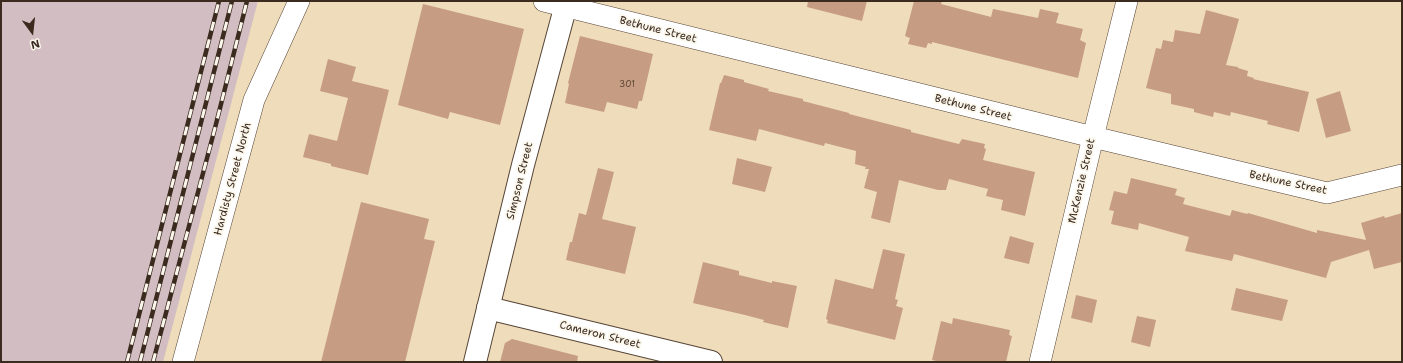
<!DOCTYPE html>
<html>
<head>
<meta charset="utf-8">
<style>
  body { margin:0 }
  #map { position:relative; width:1403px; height:363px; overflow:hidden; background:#efdcbb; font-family:"Shantell Sans",sans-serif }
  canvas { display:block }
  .frame { position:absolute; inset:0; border:2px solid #3b2a1e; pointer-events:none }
  .north { position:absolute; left:12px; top:12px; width:40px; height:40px; -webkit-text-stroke:3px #fbf7ec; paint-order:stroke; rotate:165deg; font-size:11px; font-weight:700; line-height:16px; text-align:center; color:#3b2a1e }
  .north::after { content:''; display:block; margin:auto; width:14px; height:18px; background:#3b2a1e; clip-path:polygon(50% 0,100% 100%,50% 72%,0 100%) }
</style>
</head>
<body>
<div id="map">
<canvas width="1403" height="363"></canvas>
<div class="frame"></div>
<div class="north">N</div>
</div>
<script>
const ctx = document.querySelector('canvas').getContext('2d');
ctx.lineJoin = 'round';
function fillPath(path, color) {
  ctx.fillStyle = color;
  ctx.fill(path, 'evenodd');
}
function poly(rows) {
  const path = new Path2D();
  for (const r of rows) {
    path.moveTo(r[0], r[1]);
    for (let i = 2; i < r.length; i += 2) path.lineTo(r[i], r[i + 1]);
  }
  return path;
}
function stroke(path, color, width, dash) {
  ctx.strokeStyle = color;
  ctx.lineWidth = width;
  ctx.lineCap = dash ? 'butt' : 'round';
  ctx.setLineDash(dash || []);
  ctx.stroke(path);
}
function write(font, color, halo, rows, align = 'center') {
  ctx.font = font + ' "Shantell Sans",sans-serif';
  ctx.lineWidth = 3.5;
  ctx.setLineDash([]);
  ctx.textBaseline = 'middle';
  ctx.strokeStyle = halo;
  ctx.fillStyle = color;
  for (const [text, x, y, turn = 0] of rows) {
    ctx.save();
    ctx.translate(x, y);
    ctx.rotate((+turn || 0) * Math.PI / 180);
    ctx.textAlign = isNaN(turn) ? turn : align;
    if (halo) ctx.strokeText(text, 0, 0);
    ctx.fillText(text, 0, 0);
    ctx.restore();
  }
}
const industrial = poly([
  [1,1,258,1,163,362,1,362]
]);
const building = poly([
  [808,1,867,1,862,21,807,7],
  [914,1,942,1,941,4,991,17,993,9,1038,18,1040,9,1059,13,1056,23,1083,29,1080,40,1086,43,1078,78,932,42,932,44,928,43,926,48,908,44,910,38,905,36],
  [423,4,524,29,500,125,450,112,448,119,398,105],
  [1206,10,1239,19,1226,65,1238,67,1238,68,1248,71,1247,76,1254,78,1253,79,1309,92,1299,132,1267,124,1268,121,1231,112,1230,116,1214,112,1213,117,1194,112,1194,109,1171,104,1171,94,1146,88,1156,48,1161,49,1163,40,1173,42,1175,30,1200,34],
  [580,36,653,54,642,101,639,101,637,109,607,102,604,112,565,103,569,84,568,83],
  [328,59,356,67,352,81,389,90,368,175,331,166,331,164,303,157,309,134,337,141,348,98,320,91],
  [724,75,744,80,744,82,769,89,768,91,803,99,803,101,849,113,849,114,911,130,911,132,959,144,962,139,985,144,984,148,986,149,983,160,1035,172,1025,216,1001,210,1003,200,986,196,988,189,949,179,946,190,938,190,899,180,890,223,871,218,877,192,864,188,869,169,865,169,866,167,855,164,856,151,825,143,824,146,759,129,756,141,709,130,720,83,721,83],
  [1340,91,1351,131,1326,138,1316,99],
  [737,158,772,167,765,192,732,184],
  [598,168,614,172,602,219,636,227,625,274,566,260,570,242,572,242,579,213,586,215],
  [1131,178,1177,189,1175,195,1185,198,1183,204,1230,216,1232,210,1247,214,1248,213,1317,233,1317,230,1366,240,1361,223,1384,216,1385,218,1402,213,1402,262,1374,269,1369,250,1331,262,1326,278,1234,254,1232,261,1185,251,1189,237,1139,223,1138,230,1111,224,1114,211,1109,210,1114,191,1127,194],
  [361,202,429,219,424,239,435,241,405,362,321,362],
  [1010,236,1034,243,1029,264,1004,258],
  [883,249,905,254,895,299,898,300,896,306,903,308,895,340,827,323,828,320,826,319,835,279,873,289],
  [703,262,739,271,739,275,772,283,772,281,797,286,788,328,763,322,764,320,745,315,693,303],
  [1236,288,1288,300,1282,321,1231,310],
  [1076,295,1097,300,1092,323,1071,318],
  [1137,316,1156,320,1150,347,1131,342],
  [953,318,1010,330,1009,335,1012,336,1006,362,941,362,932,360,941,321,952,324],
  [512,339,578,356,577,362,500,362,505,343]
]);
const minor = poly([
  [544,1,1093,137,1327,193,1402,175],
  [183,362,254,100,299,1],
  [1040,362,1093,137,1127,1]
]);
const tertiary = poly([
  [488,308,711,362]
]);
const secondary = poly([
  [475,362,523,165,567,1]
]);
const rail = poly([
  [127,362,219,1],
  [140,362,232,1],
  [153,362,215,128,247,1]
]);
const numberNames = [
  ["301",627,85]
];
const streetNames = [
  ["Bethune Street",658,30,14],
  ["Bethune Street",973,108,14],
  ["Hardisty Street North",233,179,-75],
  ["Simpson Street",520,181,-76],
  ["McKenzie Street",1082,181,-77],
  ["Bethune Street",1288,183,12],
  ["Cameron Street",600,335,14]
];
fillPath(industrial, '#d2bec2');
fillPath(building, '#c69c83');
stroke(minor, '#564536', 22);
stroke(tertiary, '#564536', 24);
stroke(secondary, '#564536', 24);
stroke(minor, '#fff', 21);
stroke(tertiary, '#fff', 22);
stroke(secondary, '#fff', 22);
stroke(rail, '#3b2a1e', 4.5);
stroke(rail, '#fbf7ec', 3, [9]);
write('9px', '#5e4637', null, numberNames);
write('11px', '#3b2a1e', '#fbf7ec', streetNames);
</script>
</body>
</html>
